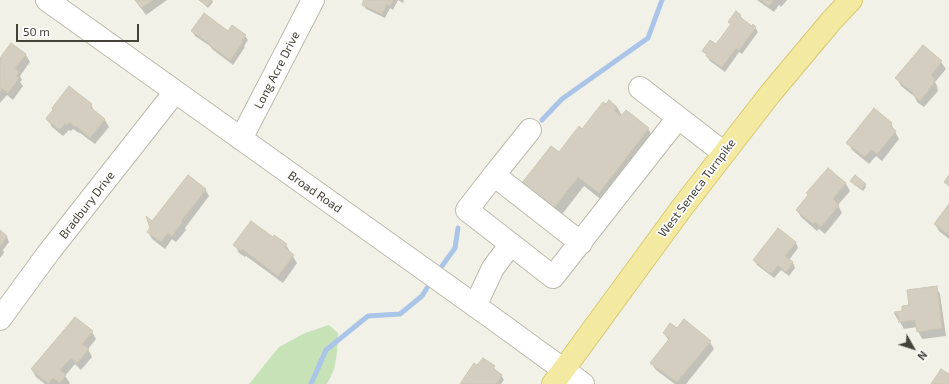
<!DOCTYPE html>
<html>
<head>
<meta charset="utf-8">
<style>
  body { margin:0 }
  #map { position:relative; width:949px; height:384px; overflow:hidden; background:#f2f1e8; font-family:"Exo 2",sans-serif }
  canvas { display:block }
  .north { position:absolute; left:893px; top:328px; width:40px; height:40px; -webkit-text-stroke:3px #fff; paint-order:stroke; rotate:129deg; font-size:11px; font-weight:700; line-height:16px; text-align:center; color:#454238 }
  .north::after { content:''; display:block; margin:auto; width:14px; height:18px; background:#454238; clip-path:polygon(50% 0,100% 100%,50% 72%,0 100%) }
  .scale { position:absolute; left:16px; top:24px; width:123px; height:18px; box-sizing:border-box; border:2px solid #454238; border-top:0; padding-left:5px; font-size:12px; line-height:14px; white-space:nowrap; color:#454238; -webkit-text-stroke:3px #fff; paint-order:stroke }
</style>
</head>
<body>
<div id="map">
<canvas width="949" height="384"></canvas>
<div class="north">N</div>
<div class="scale">50 m</div>
</div>
<script>
const ctx = document.querySelector('canvas').getContext('2d');
ctx.lineJoin = 'round';
function fillPath(path, color) {
  ctx.fillStyle = color;
  ctx.fill(path, 'evenodd');
}
function poly(rows) {
  const path = new Path2D();
  for (const r of rows) {
    path.moveTo(r[0], r[1]);
    for (let i = 2; i < r.length; i += 2) path.lineTo(r[i], r[i + 1]);
  }
  return path;
}
function stroke(path, color, width, dash) {
  ctx.strokeStyle = color;
  ctx.lineWidth = width;
  ctx.lineCap = dash ? 'butt' : 'round';
  ctx.setLineDash(dash || []);
  ctx.stroke(path);
}
function write(font, color, halo, rows, align = 'center') {
  ctx.font = font + ' "Exo 2",sans-serif';
  ctx.lineWidth = 3.5;
  ctx.setLineDash([]);
  ctx.textBaseline = 'middle';
  ctx.strokeStyle = halo;
  ctx.fillStyle = color;
  for (const [text, x, y, turn = 0] of rows) {
    ctx.save();
    ctx.translate(x, y);
    ctx.rotate((+turn || 0) * Math.PI / 180);
    ctx.textAlign = isNaN(turn) ? turn : align;
    if (halo) ctx.strokeText(text, 0, 0);
    ctx.fillText(text, 0, 0);
    ctx.restore();
  }
}
const green = poly([
  [329,325,338,333,337,353,334,370,327,384,249,384,279,347,305,333]
]);
const shadow = poly([
  [135,0,167,0,146,15],
  [200,0,212,0,213,2,208,8],
  [366,0,404,0,403,3,398,0,393,10,390,8,385,18,366,9,363,4],
  [757,0,787,0,781,7,779,5,774,12],
  [740,16,743,20,752,27,755,27,758,32,742,54,739,52,725,72,710,61,704,51,716,45,731,25,729,22],
  [192,31,228,32,245,36,248,40,244,46,245,47,233,65,212,49,210,46,195,36],
  [12,44,26,55,30,62,20,76,22,80,20,82,23,86,13,100,7,95,0,103,0,59],
  [923,47,941,62,946,69,935,82,937,86,938,91,924,107,917,102,915,97,901,86,897,78],
  [91,105,95,112,105,120,109,127,95,144,80,133,79,133,73,129,71,131,69,130,63,136,52,127,47,118],
  [606,105,617,107,622,116,626,111,648,129,654,138,604,202,584,186,560,217,528,192,559,153],
  [891,124,899,139,882,161,876,156,869,164,852,150,848,143],
  [828,169,846,184,850,191,838,205,842,213,825,234,819,229,817,231,801,217,797,210],
  [852,183,865,184,866,187,863,191],
  [205,189,209,196,185,228,186,230,176,242,172,239,165,249,152,239,148,232,153,222],
  [949,206,949,239,939,231,935,224],
  [778,229,796,243,798,248,789,260,793,263,795,268,789,276,781,270,774,278,757,265,754,260],
  [0,232,7,237,9,242,3,250,4,253,0,258],
  [273,239,286,245,297,263,283,283,246,256,245,257,239,253,235,245],
  [936,287,940,294,946,336,922,339,918,331,917,327,904,329,900,322,901,321,898,320,894,313,903,312],
  [677,330,710,342,714,349,686,384,675,384,656,370,651,363,669,341,664,333],
  [92,332,96,339,88,349,92,357,81,370,75,364,65,376,70,383,69,384,45,384,36,377,32,370],
  [477,367,494,367,497,372,501,375,504,380,501,384,461,384]
]);
const stream = poly([
  [542,120,562,99,648,38,662,0],
  [442,266,455,248,458,228],
  [311,384,326,350,368,316,400,314,422,296,427,288]
]);
const building = poly([
  [135,0,153,0,141,8,135,0],
  [199,0,212,0,207,6,199,0],
  [364,0,393,0,390,6,387,4,382,14,362,5,364,0],
  [761,0,773,0,769,6,761,0],
  [736,11,741,15,740,17,752,26,753,24,756,27,739,50,736,48,722,67,706,56,707,54,702,51,710,40,716,44,731,24,728,22,736,11],
  [204,13,228,31,232,25,246,35,241,41,243,42,230,60,208,44,209,43,191,31,204,13],
  [11,43,26,54,15,69,19,72,16,76,19,78,8,93,2,88,0,91,0,58,11,43],
  [923,45,942,61,931,75,934,78,934,83,920,101,912,94,913,93,895,78,923,45],
  [69,86,92,104,90,107,105,119,90,138,76,126,75,127,69,122,67,125,65,123,60,129,58,129,47,120,46,118,53,110,52,108,69,86],
  [609,100,617,107,614,111,621,116,626,110,649,128,599,193,578,177,554,208,522,183,551,146,559,152,579,126,582,129,603,102,606,104,609,100],
  [874,108,892,123,890,126,896,131,877,154,871,149,865,157,846,143,874,108],
  [828,168,846,183,833,199,839,205,821,227,815,222,813,224,796,210,808,195,806,193,828,168],
  [188,175,206,189,181,221,182,222,172,236,168,233,161,242,147,232,150,228,146,216,152,221,188,175],
  [855,175,866,184,861,189,850,181,855,175],
  [949,175,949,186,944,182,949,175],
  [949,204,949,235,934,224,949,204],
  [251,221,273,237,274,235,287,244,284,247,294,255,278,276,242,249,241,251,233,245,251,221],
  [778,228,796,242,785,256,793,262,786,272,778,265,771,274,753,260,778,228],
  [0,230,7,236,0,246,0,230],
  [937,286,942,328,917,332,915,320,898,322,899,321,899,317,897,314,894,312,902,311,902,306,909,305,907,290,937,286],
  [75,317,93,331,82,344,89,349,77,363,71,358,60,370,66,375,60,383,53,378,48,384,31,369,75,317],
  [684,319,711,341,677,382,650,363,670,338,663,333,670,323,677,328,684,319],
  [483,358,495,366,493,368,502,375,496,384,460,384,474,363,477,365,483,358],
  [941,369,949,374,949,384,931,384,941,369]
]);
const minor = poly([
  [47,0,491,317,583,384],
  [640,88,724,153],
  [530,130,494,175,581,243],
  [241,139,313,0],
  [494,175,467,210,553,277,678,118],
  [475,306,493,268,511,244],
  [0,319,49,252,175,92]
]);
const major = poly([
  [553,384,681,209,770,94,832,20,851,0]
]);
const streetNames = [
  ["Long Acre Drive",277,70,-63],
  ["West Seneca Turnpike",697,188,-53],
  ["Broad Road",315,192,35],
  ["Bradbury Drive",87,205,-52]
];
fillPath(green, '#c7e2b6');
fillPath(shadow, '#0003');
stroke(stream, '#abc5e8', 5);
fillPath(building, '#d3cebf');
stroke(building, '#cdc7b3', 1);
stroke(minor, '#bdbaac', 24);
stroke(major, '#d6c972', 24);
stroke(minor, '#fff', 22);
stroke(major, '#f3e9a1', 22);
write('12px', '#454238', '#fff', streetNames);
</script>
</body>
</html>
